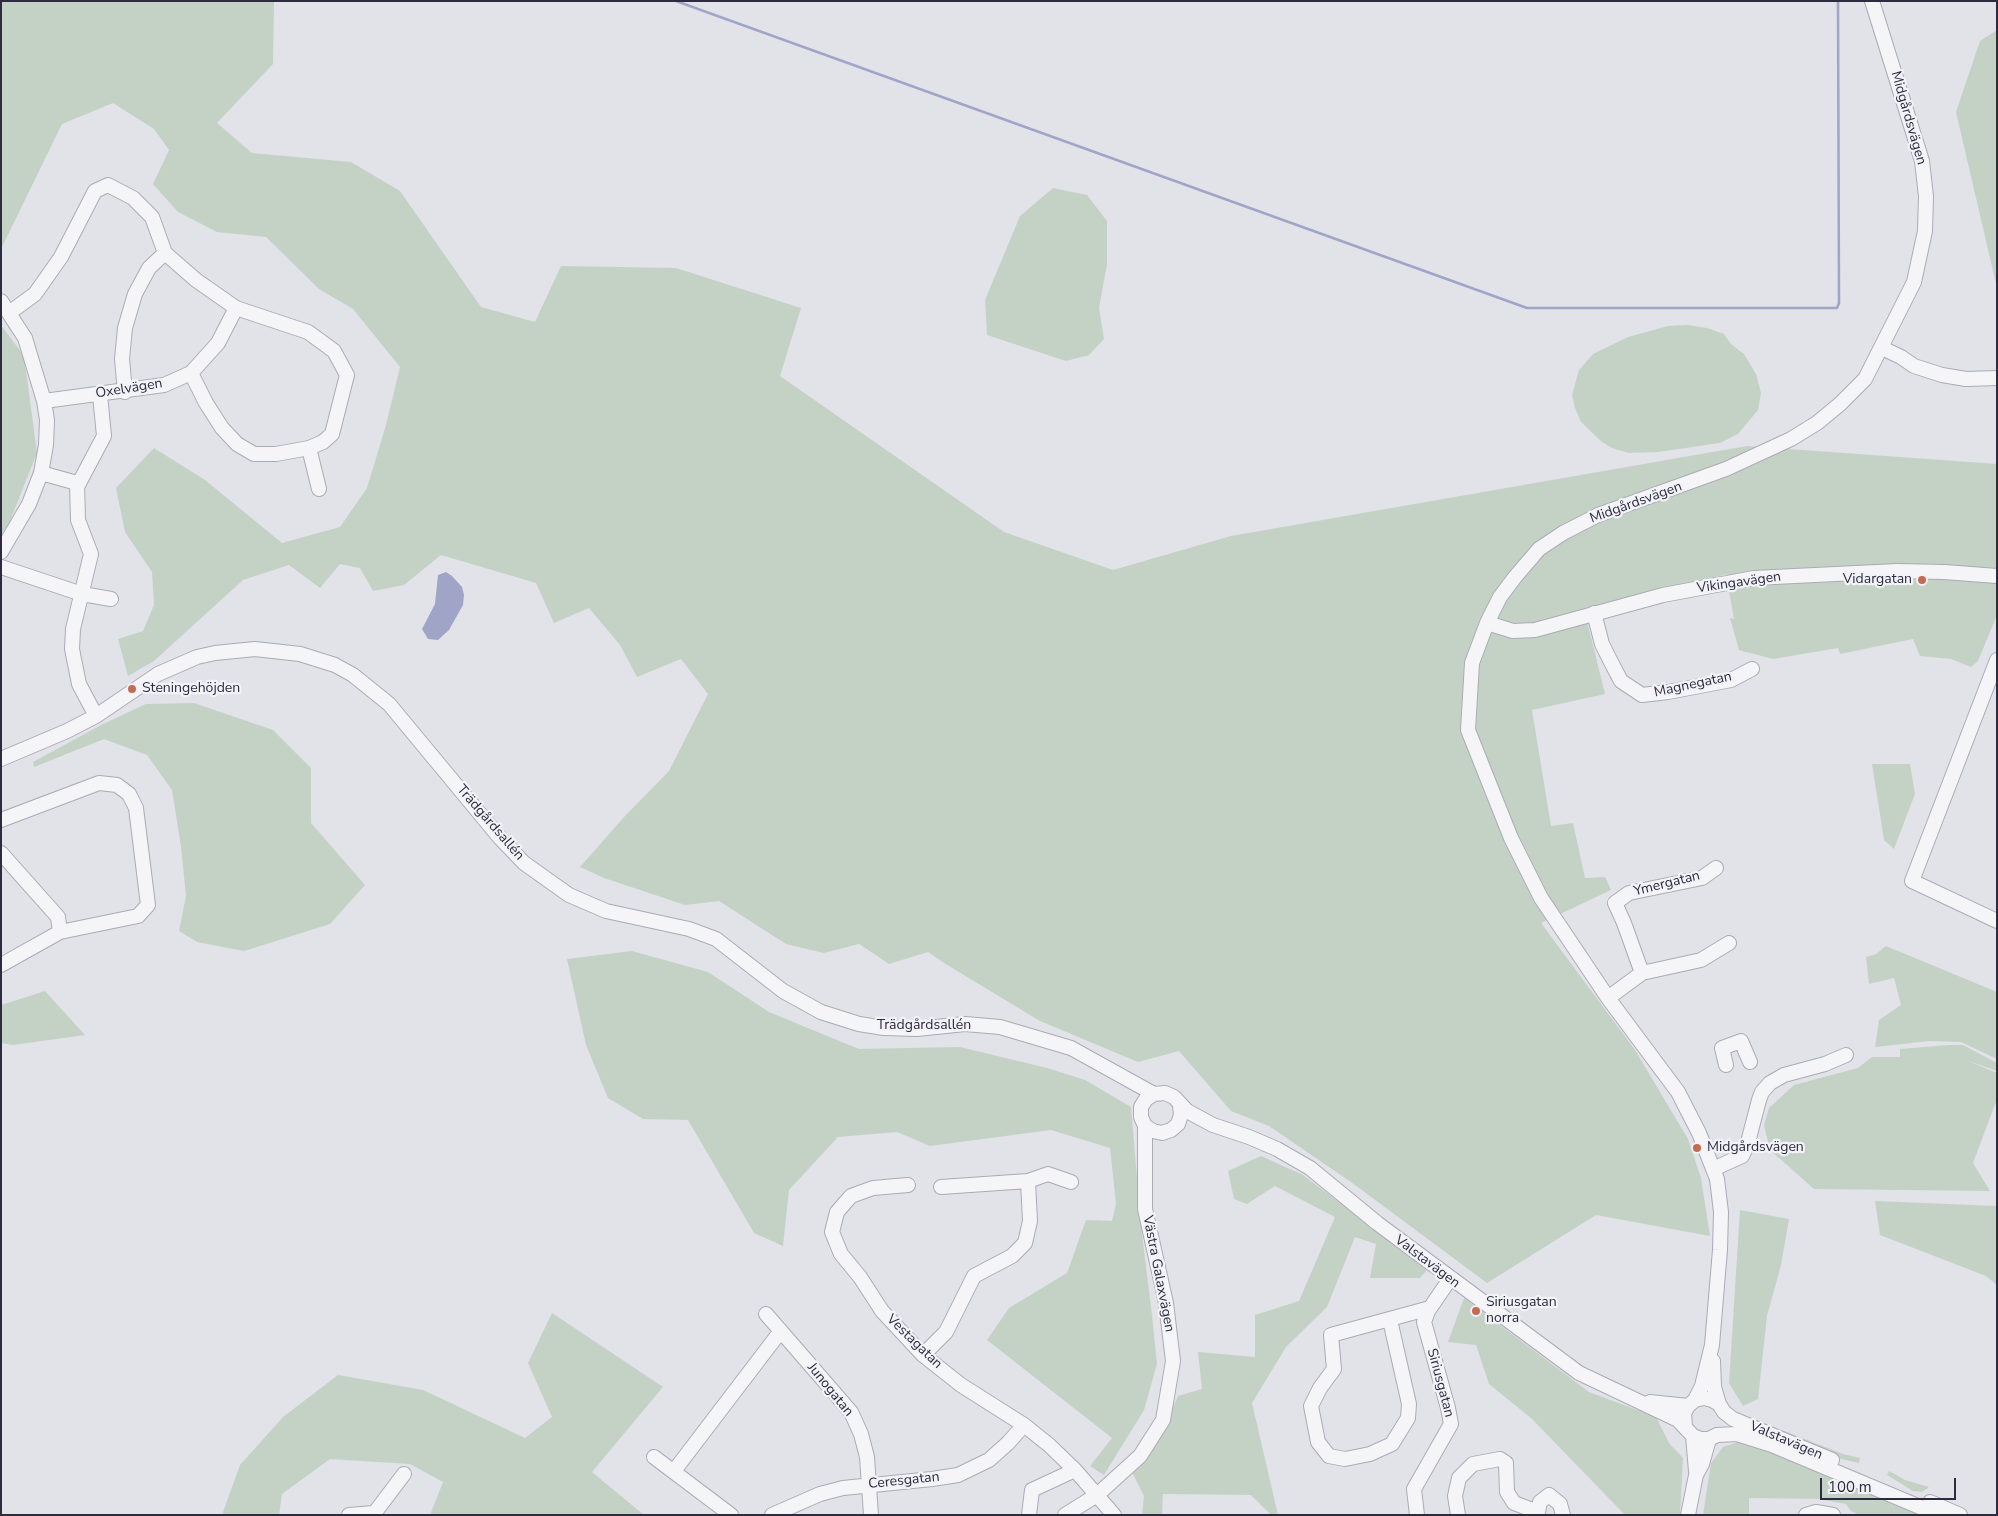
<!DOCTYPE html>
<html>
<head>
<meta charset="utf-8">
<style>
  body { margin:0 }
  #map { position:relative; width:1998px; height:1516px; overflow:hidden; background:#e2e2e9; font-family:"Nunito Sans",sans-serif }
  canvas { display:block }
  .frame { position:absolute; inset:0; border:2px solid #2c2b40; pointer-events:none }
  .scale { position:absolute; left:1820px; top:1478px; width:136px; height:22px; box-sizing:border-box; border:2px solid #2c2b40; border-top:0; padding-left:6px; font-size:15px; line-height:18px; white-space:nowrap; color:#2c2b40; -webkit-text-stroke:4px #f2f2f7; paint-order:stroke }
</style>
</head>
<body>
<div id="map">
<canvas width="1998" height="1516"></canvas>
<div class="frame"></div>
<div class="scale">100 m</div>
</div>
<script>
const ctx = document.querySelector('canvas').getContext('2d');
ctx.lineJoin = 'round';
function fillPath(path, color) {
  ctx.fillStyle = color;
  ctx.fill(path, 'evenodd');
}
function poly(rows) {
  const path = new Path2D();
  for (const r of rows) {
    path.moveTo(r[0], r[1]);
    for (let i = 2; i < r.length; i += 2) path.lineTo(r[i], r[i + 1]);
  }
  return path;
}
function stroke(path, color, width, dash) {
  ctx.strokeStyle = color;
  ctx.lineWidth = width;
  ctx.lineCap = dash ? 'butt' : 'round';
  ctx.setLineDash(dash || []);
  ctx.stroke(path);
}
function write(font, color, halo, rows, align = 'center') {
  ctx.font = font + ' "Nunito Sans",sans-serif';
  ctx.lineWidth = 4.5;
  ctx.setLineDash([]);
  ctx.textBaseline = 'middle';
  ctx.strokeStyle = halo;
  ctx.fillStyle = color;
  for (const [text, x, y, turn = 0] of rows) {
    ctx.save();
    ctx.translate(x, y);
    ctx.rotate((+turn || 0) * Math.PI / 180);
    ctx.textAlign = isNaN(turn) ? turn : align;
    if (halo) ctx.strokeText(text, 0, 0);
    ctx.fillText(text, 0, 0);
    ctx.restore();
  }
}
const green = poly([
  [1,1,274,1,273,64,217,123,252,153,351,162,400,191,481,307,535,322,561,266,676,268,801,308,780,376,1004,532,1113,570,1231,536,1747,446,1997,464,1997,615,1978,661,1971,667,1951,659,1920,656,1913,639,1840,654,1838,648,1773,659,1739,650,1730,618,1734,619,1726,574,1587,621,1605,694,1532,710,1551,826,1573,823,1585,878,1605,877,1611,890,1541,923,1635,1050,1688,1139,1701,1178,1710,1236,1596,1215,1487,1283,1351,1182,1269,1126,1231,1111,1179,1051,1138,1062,1040,1021,944,963,928,952,889,964,859,944,824,953,786,944,719,901,685,905,604,878,580,867,624,817,669,771,708,694,681,659,637,677,620,645,589,608,554,623,536,583,441,555,404,585,373,591,360,568,340,564,320,588,289,565,243,580,154,661,128,676,118,639,143,631,154,605,152,572,125,532,116,488,154,448,205,480,282,543,340,527,367,488,386,425,400,367,353,309,319,289,266,237,217,232,178,212,153,184,169,150,154,129,113,103,62,124,1,249],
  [1997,30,1997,288,1956,112,1980,41],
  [1053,188,1087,195,1107,221,1107,264,1099,308,1104,339,1089,355,1066,361,987,335,985,300,1020,216],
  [1,325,24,356,37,453,10,521,1,535],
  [1687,325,1707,328,1724,334,1731,344,1744,354,1756,374,1761,393,1758,410,1738,434,1720,443,1658,452,1629,453,1612,448,1602,442,1581,422,1575,408,1572,395,1579,370,1593,354,1628,337,1668,326],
  [194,703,273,730,311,768,311,823,365,885,330,924,244,951,197,942,179,931,186,896,181,847,172,790,147,755,104,739,34,767,33,762,103,724,146,704],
  [1872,764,1910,764,1915,794,1894,849,1884,840],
  [1886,946,1997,992,1997,1059,1961,1042,1929,1041,1875,1047,1879,1020,1901,1005,1894,978,1869,984,1866,957,1876,954],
  [632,951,708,972,769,1012,859,1049,960,1047,1047,1068,1085,1080,1131,1107,1141,1226,1152,1315,1157,1364,1144,1410,1104,1475,1090,1466,1112,1438,987,1340,1009,1308,1067,1273,1086,1220,1112,1221,1116,1204,1110,1148,1051,1130,930,1146,897,1132,838,1137,789,1190,783,1246,754,1233,688,1120,643,1119,608,1098,586,1045,567,959],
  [45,991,85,1035,13,1045,1,1043,1,1005],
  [1949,1045,1963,1045,1997,1063,1997,1071,1966,1060,1997,1073,1997,1099,1973,1163,1990,1191,1814,1189,1770,1150,1764,1125,1769,1108,1794,1085,1858,1068,1872,1057,1900,1057,1900,1049],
  [1261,1156,1303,1175,1428,1269,1420,1278,1370,1278,1376,1244,1355,1237,1327,1307,1286,1347,1252,1403,1278,1515,1271,1515,1251,1495,1163,1494,1162,1515,1142,1515,1144,1496,1132,1472,1150,1453,1163,1430,1178,1396,1202,1389,1198,1352,1255,1357,1255,1315,1299,1301,1335,1217,1275,1186,1247,1204,1234,1199,1228,1171],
  [1875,1201,1997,1206,1997,1285,1986,1276,1880,1235],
  [1740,1210,1789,1219,1781,1265,1767,1316,1758,1399,1743,1406,1729,1383],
  [1464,1298,1589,1392,1656,1417,1669,1443,1683,1458,1680,1515,1625,1515,1532,1419,1489,1384,1476,1345,1448,1342],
  [552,1313,663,1387,592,1472,644,1515,430,1515,443,1482,410,1464,330,1459,282,1494,279,1515,222,1515,240,1465,283,1417,338,1375,423,1390,525,1438,552,1417,528,1363],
  [1746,1416,1843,1454,1860,1458,1859,1463,1841,1459,1787,1436,1742,1420],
  [1741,1441,1931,1515,1859,1515,1851,1511,1846,1504,1819,1499,1749,1498,1749,1515,1703,1515,1711,1463,1723,1447],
  [1889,1471,1905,1480,1929,1487,1922,1492,1913,1491,1887,1475]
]);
const water = poly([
  [446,572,452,576,462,587,464,595,463,605,449,630,438,640,428,639,422,629,435,604,438,575]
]);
const stream = poly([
  [676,1,1527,308,1837,308,1839,303,1838,1]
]);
const minor = poly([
  [1,301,25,338,44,401,47,420,46,445,41,473,29,504,1,552],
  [9,313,35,294,61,257,95,191,108,185,133,198,152,217,165,253,196,280,236,308,308,332,334,351,347,375,332,434,323,442,309,448,276,454,254,454,237,444,222,428,206,403,191,373],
  [1882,348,1901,357,1914,366,1942,375,1966,379,1997,378],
  [125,392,122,359,125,328,135,294,149,268,165,253],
  [44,401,164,385,191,373,218,343,236,308],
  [309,448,319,489],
  [41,473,77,483,78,520,91,554,73,629,72,649,79,684,96,716],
  [77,487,104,436,100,395],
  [1,567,82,594,111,599],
  [1594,613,1602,644,1610,660,1621,681,1642,695,1668,692,1731,680,1752,669],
  [1487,623,1513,631,1535,630,1663,595,1754,578,1897,571,1944,572,1997,576],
  [1997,660,1912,881,1997,921],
  [1,759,67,731,96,716,158,674,197,657,215,653,255,649,300,654,335,665,353,675,389,704,500,838,524,863,569,895,606,911,689,929,716,939,783,991,821,1012,859,1024,884,1028,917,1029,965,1024,1000,1027,1071,1048,1154,1094],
  [1,820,99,783,117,785,129,794,136,808,148,905,138,916,60,932,1,965],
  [1,853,58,917,60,932],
  [1642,973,1701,960,1729,943],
  [1608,998,1642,973,1624,923,1615,903,1629,893,1702,878,1716,868],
  [1726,1065,1722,1048,1741,1041,1750,1062],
  [1180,1105,1181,1115,1178,1124,1171,1130,1162,1133,1153,1131,1145,1126,1141,1117,1141,1107,1146,1099,1154,1094,1165,1093,1174,1097,1187,1111,1213,1125,1249,1137,1277,1149,1310,1168,1377,1223,1579,1373,1678,1420,1693,1436,1701,1439,1709,1439,1717,1435,1737,1434,1772,1445,1939,1515],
  [1713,1169,1742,1156,1747,1146,1759,1100,1762,1092,1770,1083,1784,1075,1825,1064,1846,1055],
  [908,1185,873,1188,851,1196,837,1212,832,1232,841,1254,860,1277,882,1311,923,1355,961,1385,1024,1425,1049,1445,1075,1470,1114,1515],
  [941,1187,1028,1181],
  [766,1314,851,1412,861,1434,867,1457,871,1515],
  [1390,1320,1409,1404,1408,1418,1392,1444,1370,1454,1345,1459,1329,1456,1318,1442,1311,1406,1320,1388,1334,1369,1331,1335,1430,1308],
  [923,1355,946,1332,974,1276,1012,1256,1025,1243,1030,1221,1028,1181,1048,1174,1071,1182],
  [1713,1361,1714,1387,1719,1404],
  [1695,1400,1702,1386,1712,1345,1720,1250,1721,1212,1717,1179,1699,1133,1678,1092,1608,998,1541,898,1511,838,1468,730,1472,663,1487,623,1500,597,1515,577,1539,549,1563,533,1598,515,1726,469,1791,439,1817,423,1840,404,1865,379,1914,282,1925,231,1926,196,1922,161,1872,1],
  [1650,1402,1688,1406],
  [1685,1427,1684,1413,1688,1406,1695,1400,1704,1398,1712,1400,1719,1404,1724,1412,1733,1419,1832,1460],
  [1693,1436,1696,1471],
  [654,1457,731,1515],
  [674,1471,780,1332],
  [1930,1502,1960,1515],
  [349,1515,374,1513],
  [373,1515,404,1474],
  [772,1515,820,1494,843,1488,932,1479,958,1475,989,1460,1008,1443,1024,1425],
  [1029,1515,1032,1490,1075,1470],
  [1065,1515,1097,1495,1140,1456,1163,1420,1173,1361,1166,1303,1145,1209,1145,1126],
  [1417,1515,1414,1489,1451,1424,1448,1408,1424,1322,1428,1311,1450,1279],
  [1458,1515,1455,1496,1459,1478,1473,1464,1500,1459,1506,1463,1507,1492,1514,1503,1538,1512,1540,1502,1549,1495,1560,1504,1563,1515],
  [1688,1515,1696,1475,1702,1464,1709,1439],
  [1806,1515,1816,1512,1833,1515]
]);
const markers = [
  [1922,580,5,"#c36c52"],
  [132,689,5,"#c36c52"],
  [1697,1148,5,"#c36c52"],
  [1476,1311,5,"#c36c52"]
];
const streetNames = [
  ["Midgårdsvägen",1908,118,74],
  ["Oxelvägen",129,389,-9],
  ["Midgårdsvägen",1636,503,-20],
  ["Vikingavägen",1739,583,-8],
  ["Magnegatan",1693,685,-12],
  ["Trädgårdsallén",490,823,49],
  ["Ymergatan",1667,884,-14],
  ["Trädgårdsallén",924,1026],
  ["Valstavägen",1427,1262,37],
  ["Västra Galaxvägen",1158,1274,79],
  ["Vestagatan",914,1342,44],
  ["Siriusgatan",1440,1383,75],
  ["Junogatan",830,1390,51],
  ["Valstavägen",1786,1441,23],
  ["Ceresgatan",904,1481,-6]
];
const poiNames = [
  ["Vidargatan",1912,580,"right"],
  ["Steningehöjden",142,689],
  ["Midgårdsvägen",1707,1148],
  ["Siriusgatan",1486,1303],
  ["norra",1486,1319]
];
fillPath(green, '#c4d2c6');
fillPath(water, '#a0a4c6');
stroke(stream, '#a0a4c6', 2.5);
stroke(minor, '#ababb6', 16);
stroke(minor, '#f5f5f8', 14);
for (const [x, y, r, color] of markers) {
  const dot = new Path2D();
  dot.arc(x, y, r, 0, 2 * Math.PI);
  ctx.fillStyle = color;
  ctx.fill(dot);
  stroke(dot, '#f2f2f7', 2);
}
write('14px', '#2c2b40', '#f2f2f7', streetNames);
write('14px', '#2c2b40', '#f2f2f7', poiNames, 'left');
</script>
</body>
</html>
